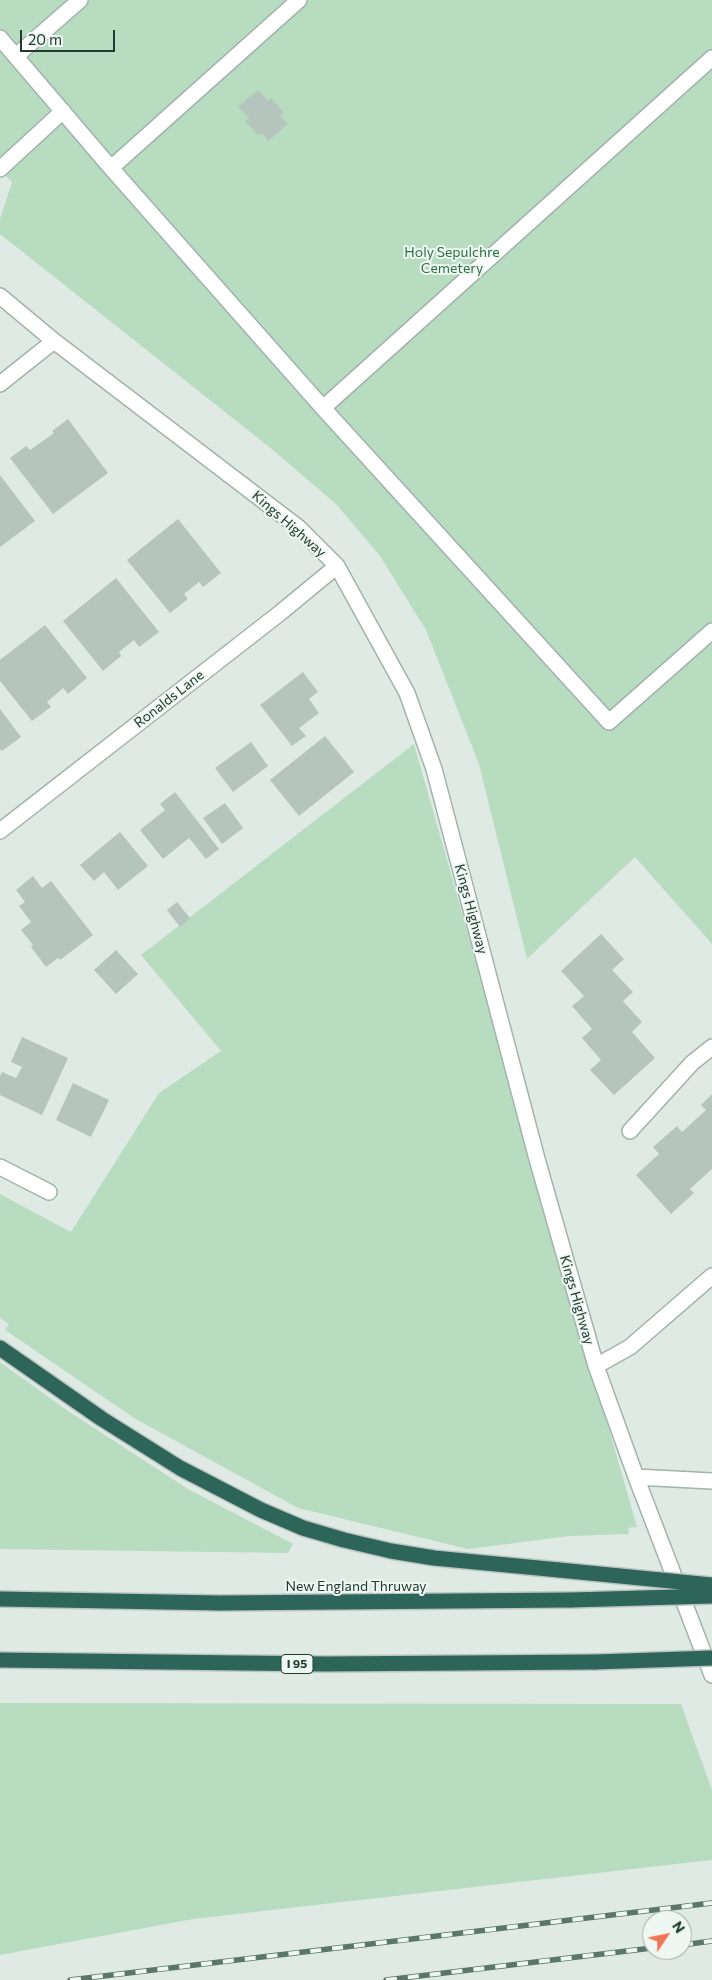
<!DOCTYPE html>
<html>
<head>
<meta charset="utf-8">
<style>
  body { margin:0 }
  #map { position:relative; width:712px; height:1980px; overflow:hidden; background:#dfeae5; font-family:Commissioner,sans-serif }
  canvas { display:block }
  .north { position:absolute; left:642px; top:1910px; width:50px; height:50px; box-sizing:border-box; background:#eff7f3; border:1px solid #9caba6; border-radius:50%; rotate:56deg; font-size:14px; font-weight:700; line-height:20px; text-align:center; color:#203a32 }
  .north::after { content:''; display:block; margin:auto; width:18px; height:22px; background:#f07657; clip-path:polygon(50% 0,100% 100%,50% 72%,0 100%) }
  .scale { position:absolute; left:20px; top:30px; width:95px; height:22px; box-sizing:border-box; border:2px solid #203a32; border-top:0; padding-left:6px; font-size:15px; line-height:18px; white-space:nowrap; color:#203a32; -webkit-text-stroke:4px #eff7f3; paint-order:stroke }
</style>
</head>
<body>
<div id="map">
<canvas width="712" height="1980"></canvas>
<div class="north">N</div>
<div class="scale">20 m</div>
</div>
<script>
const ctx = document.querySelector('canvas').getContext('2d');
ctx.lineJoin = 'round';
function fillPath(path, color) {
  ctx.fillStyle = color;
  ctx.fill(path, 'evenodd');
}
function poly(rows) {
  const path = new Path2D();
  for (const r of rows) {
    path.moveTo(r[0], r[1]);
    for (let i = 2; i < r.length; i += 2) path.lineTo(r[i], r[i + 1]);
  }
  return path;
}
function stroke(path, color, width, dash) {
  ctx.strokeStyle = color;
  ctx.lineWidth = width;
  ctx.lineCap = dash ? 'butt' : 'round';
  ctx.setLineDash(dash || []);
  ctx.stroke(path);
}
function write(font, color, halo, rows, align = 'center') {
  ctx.font = font + ' Commissioner,sans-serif';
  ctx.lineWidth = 4;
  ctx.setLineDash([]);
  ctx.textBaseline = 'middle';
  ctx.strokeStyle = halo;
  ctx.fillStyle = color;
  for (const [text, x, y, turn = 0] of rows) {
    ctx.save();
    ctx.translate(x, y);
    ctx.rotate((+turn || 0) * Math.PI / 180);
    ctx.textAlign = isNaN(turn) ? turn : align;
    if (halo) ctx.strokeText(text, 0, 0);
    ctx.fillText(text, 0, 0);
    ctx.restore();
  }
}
const green = poly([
  [0,0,712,0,712,944,635,857,527,959,479,764,426,630,380,556,337,505,273,450,0,234,0,219,12,182,0,170],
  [414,744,637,1527,628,1528,629,1534,570,1536,468,1549,298,1508,134,1418,5,1330,9,1324,0,1318,0,1194,71,1232,159,1093,221,1051,141,955],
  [0,1362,68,1411,188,1489,293,1544,288,1553,0,1549],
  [0,1703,681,1704,712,1790,712,1860,193,1919,0,1955]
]);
const building = poly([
  [258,90,268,101,271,98,284,113,280,116,288,124,268,141,262,133,258,135,245,121,249,118,238,107],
  [68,419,108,473,53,514,10,458,26,446,30,450,54,433,52,431],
  [0,475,35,521,0,547],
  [178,519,221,573,203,587,199,582,184,594,188,599,170,613,127,560],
  [116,578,159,632,139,647,134,640,119,652,121,656,103,671,63,621],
  [45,625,87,678,68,694,63,688,47,702,51,707,32,721,0,681,0,660],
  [303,672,318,692,309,699,319,713,299,728,306,736,292,746,260,705],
  [0,709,21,737,2,751,0,749],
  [325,736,354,772,299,816,270,780],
  [251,742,268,766,233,792,215,768],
  [175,792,219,849,206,859,189,838,163,859,140,830,165,810,160,804],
  [225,803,243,828,222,844,203,818],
  [120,832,148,866,118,890,104,872,94,881,80,865],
  [33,876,42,888,51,881,93,935,60,960,58,958,46,967,31,947,33,945,21,930,31,922,19,906,25,902,16,890],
  [177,902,190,918,180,927,167,910],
  [601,934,624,959,612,970,633,992,623,1001,642,1022,632,1032,655,1058,614,1095,590,1070,601,1060,582,1038,592,1029,572,1006,584,996,561,971],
  [116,950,138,974,116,994,94,970],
  [22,1037,68,1058,42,1115,0,1095,0,1076,2,1072,16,1078,22,1067,11,1062],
  [73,1083,109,1100,91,1137,56,1120],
  [712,1094,712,1169,690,1189,694,1193,671,1214,636,1175,659,1154,653,1147,677,1126,682,1132,706,1110,701,1105]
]);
const minor = poly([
  [0,38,111,168,323,408,609,722,712,631],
  [16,56,80,0],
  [111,168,299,0],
  [0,169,63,111],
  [0,296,54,341,299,528,337,566,407,693,434,769,537,1159,596,1366,636,1477,712,1675],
  [0,384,54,341],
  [323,408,712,58],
  [0,831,280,613,337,566],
  [630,1131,692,1063,712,1047],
  [0,1167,49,1192],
  [596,1366,630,1347,712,1276],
  [636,1477,712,1481]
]);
const highway = poly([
  [0,1348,102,1419,180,1468,261,1510,303,1528,344,1540,391,1551,434,1558,559,1570],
  [0,1599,220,1603,571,1600],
  [0,1660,325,1664,595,1662]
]);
const rail = poly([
  [682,1945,712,1941],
  [70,1980,712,1903],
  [386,1980,652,1948]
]);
const highwayBridge = poly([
  [559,1570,712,1585],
  [571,1600,712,1596],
  [595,1662,712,1658]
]);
const shields = [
  [297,1664,32]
];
const shieldNames = [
  ["I 95",297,1664]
];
const parkNames = [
  ["Holy Sepulchre",452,252],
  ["Cemetery",452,268]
];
const streetNames = [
  ["Kings Highway",289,524,41],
  ["Ronalds Lane",169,699,-38],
  ["Kings Highway",471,909,75],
  ["Kings Highway",577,1300,74],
  ["New England Thruway",356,1586]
];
fillPath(green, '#b8dcc0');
fillPath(building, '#b5c5be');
stroke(minor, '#a2b2ac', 18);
stroke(highway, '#bcc4c2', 18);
stroke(minor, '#fff', 15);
stroke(highway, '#2d6658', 15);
stroke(rail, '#5b766d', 5.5);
stroke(rail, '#eff7f3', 4, [11]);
stroke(highwayBridge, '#bcc4c2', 18, []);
stroke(highwayBridge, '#2d6658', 15);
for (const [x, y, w] of shields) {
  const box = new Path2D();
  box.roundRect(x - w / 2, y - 9.5, w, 19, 4);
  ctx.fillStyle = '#eff7f3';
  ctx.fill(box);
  stroke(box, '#203a32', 1);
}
write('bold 12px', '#203a32', null, shieldNames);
write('14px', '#2b7043', '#eff7f3', parkNames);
write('14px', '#203a32', '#eff7f3', streetNames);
</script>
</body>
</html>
